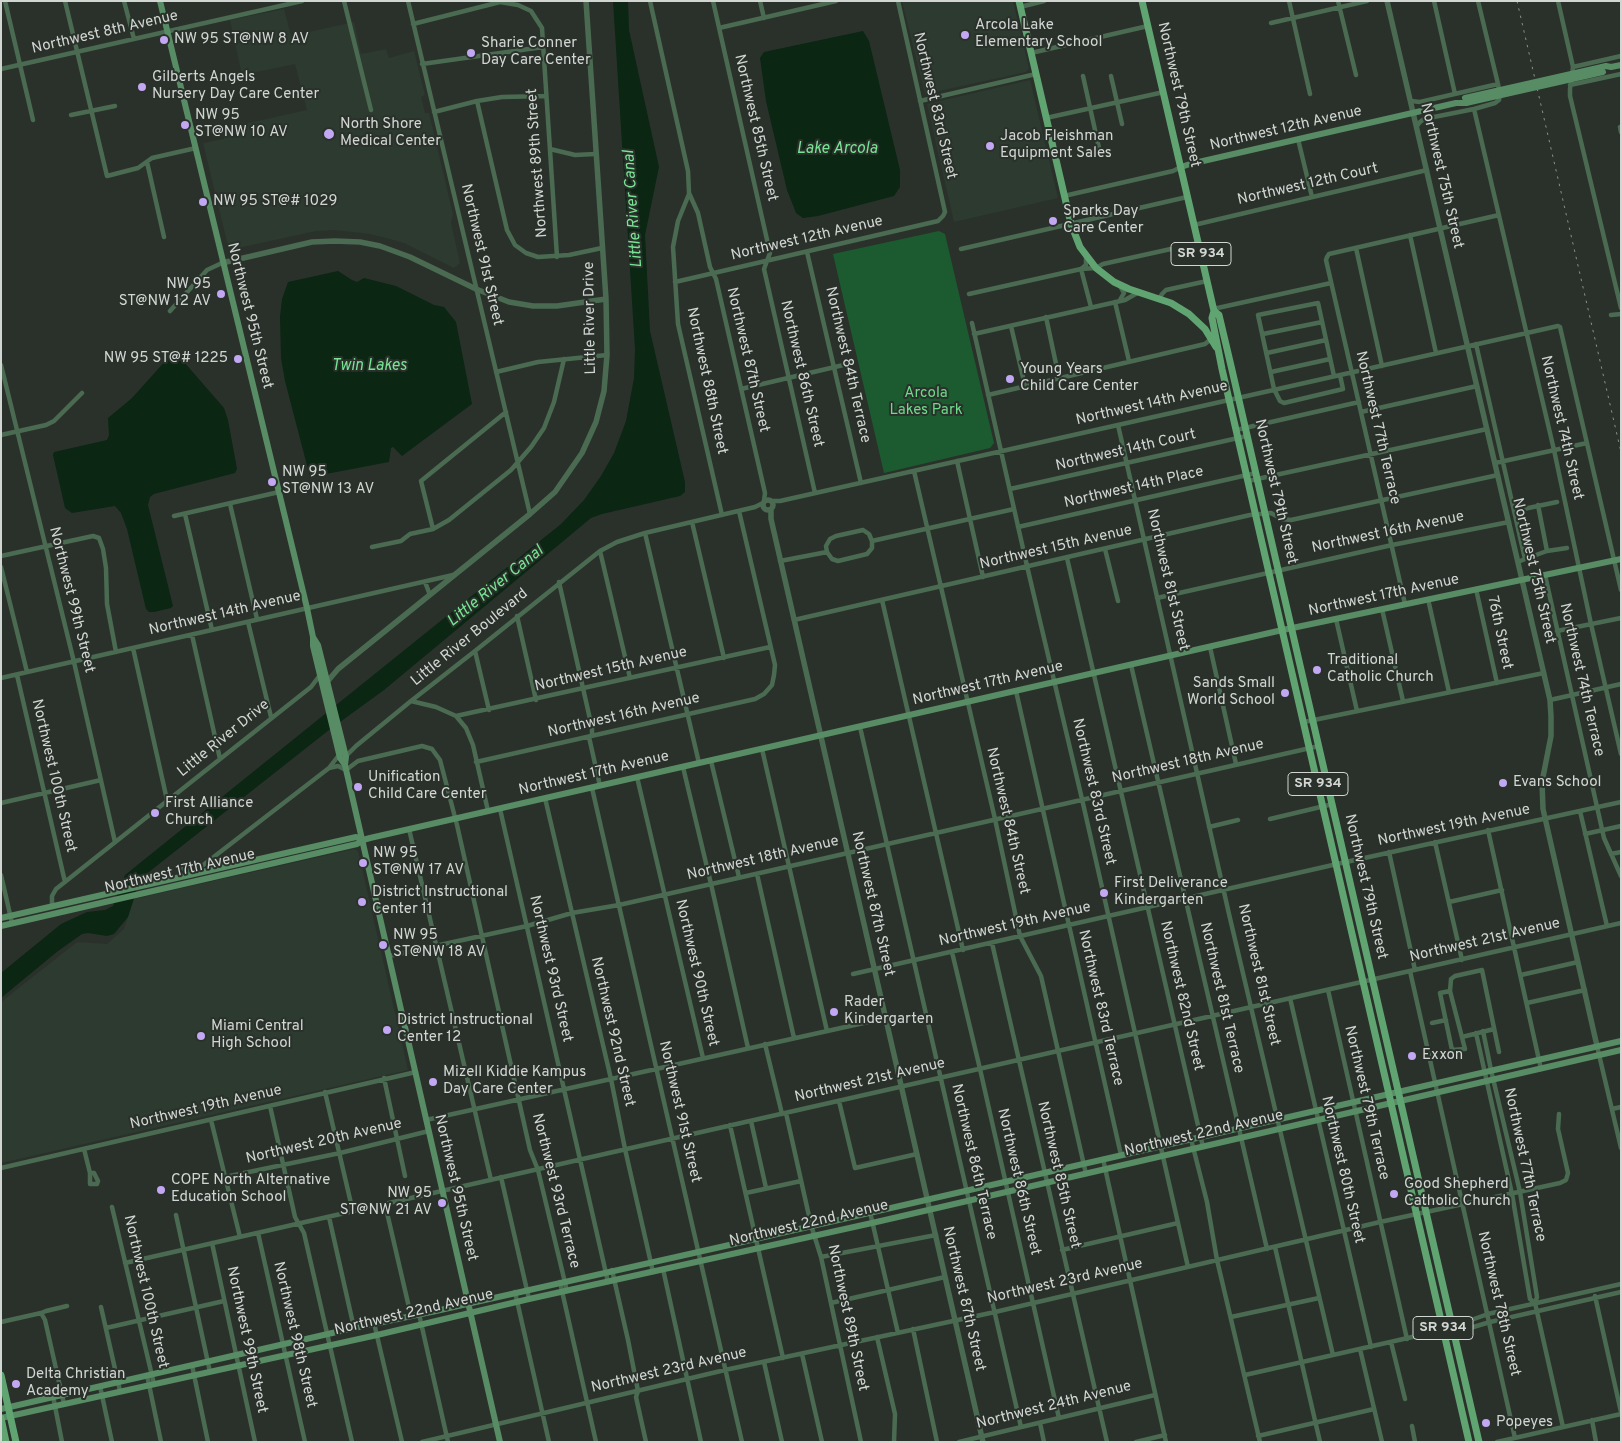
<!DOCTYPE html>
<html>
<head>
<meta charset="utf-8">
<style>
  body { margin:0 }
  #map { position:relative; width:1622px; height:1443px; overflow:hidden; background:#2a312b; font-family:Overpass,sans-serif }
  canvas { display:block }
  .frame { position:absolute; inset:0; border:2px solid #d2d6d3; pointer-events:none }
</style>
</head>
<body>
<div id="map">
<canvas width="1622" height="1443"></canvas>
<div class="frame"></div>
</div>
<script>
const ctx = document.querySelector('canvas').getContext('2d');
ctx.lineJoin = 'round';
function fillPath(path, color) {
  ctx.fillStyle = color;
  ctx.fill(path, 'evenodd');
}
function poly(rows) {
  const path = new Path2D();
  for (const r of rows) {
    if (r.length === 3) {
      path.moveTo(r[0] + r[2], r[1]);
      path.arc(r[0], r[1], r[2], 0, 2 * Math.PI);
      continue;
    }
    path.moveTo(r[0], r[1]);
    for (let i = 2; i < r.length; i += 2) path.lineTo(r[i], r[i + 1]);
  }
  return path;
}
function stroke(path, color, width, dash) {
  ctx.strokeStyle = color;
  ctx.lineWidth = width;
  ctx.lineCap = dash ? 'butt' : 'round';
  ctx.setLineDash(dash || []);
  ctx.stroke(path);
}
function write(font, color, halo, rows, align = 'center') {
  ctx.font = font + ' Overpass,sans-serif';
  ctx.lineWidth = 4;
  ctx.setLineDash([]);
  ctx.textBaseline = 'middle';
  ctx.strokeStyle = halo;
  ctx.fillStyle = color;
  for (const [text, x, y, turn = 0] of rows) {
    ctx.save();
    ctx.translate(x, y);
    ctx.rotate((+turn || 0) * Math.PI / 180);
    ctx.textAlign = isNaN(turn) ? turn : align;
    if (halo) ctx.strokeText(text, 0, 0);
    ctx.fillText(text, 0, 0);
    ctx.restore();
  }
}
const built = poly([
  [902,1,1013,1,1029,68,1028,70,1026,72,925,94],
  [284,9,291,36,354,22,361,54,386,49,389,58,414,51,425,95,421,97,425,113,429,113,453,214,451,223,460,263,454,268,404,243,390,239,370,234,334,230,316,231,233,249,228,246,203,143,224,139,222,129,307,110,295,64,242,75,230,20],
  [1030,80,1058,198,954,222,927,104],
  [354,849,358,851,408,1070,1,1163,1,1002,77,942,107,944,124,929,134,899]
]);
const green = poly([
  [939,231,945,234,994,443,990,448,884,473,833,254]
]);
const water = poly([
  [613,1,628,1,629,30,659,167,645,235,650,331,685,482,685,492,680,496,602,514,591,518,384,690,329,730,140,879,128,917,114,934,107,936,88,933,82,934,58,951,1,998,1,973,61,924,87,912,105,910,113,906,125,875,561,524,584,500,601,476,614,453,626,421,634,378,635,349],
  [863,31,869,41,900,170,900,187,894,196,818,216,803,218,796,213,787,190,766,101,760,58,764,52],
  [338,271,352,280,357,282,364,278,396,286,434,305,444,307,456,322,472,404,402,456,393,447,391,448,389,462,310,477,285,381,281,358,280,317,282,299,288,282],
  [168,358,184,362,224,408,228,420,237,469,235,473,154,494,150,497,148,505,173,606,171,608,154,612,149,612,146,609,127,529,121,513,115,506,72,513,65,508,53,455,54,452,107,440,109,435,108,418,132,398]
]);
const minor = poly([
  [5,1,33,120],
  [65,1,107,176,138,168,152,158,196,148],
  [124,1,134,39],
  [344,1,371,110],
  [408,1,530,514],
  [650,1,688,171,689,193,698,213,710,267,716,279,765,493,764,501],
  [713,1,770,253,764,269,815,493],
  [760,1,764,18],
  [1289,1,1310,94],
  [1338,1,1356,75],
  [1434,1,1455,94],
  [1558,1,1573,67,1570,89,1570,96,1621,308],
  [1020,7,1044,1],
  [1271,23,1367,1],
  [413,24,500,2,518,5,531,11,542,28,557,257],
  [719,28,836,1],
  [1031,53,1148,26],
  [422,64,543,47],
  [1573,67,1621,56],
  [1,69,302,1],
  [1083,76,1099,148],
  [1111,76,1122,124],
  [1570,85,1621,74],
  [477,101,507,230,515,245,526,253,538,257,569,255,602,248],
  [920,101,1036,74],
  [1411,101,1420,102,1498,84],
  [1474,109,1554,450,1591,624,1621,754],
  [434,112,477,101,502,97,546,96],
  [71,115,115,106],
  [1046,118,1164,92],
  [1417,126,1420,122,1424,119,1474,109,1495,103,1499,100,1500,95,1498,84,1478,1],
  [1620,127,1621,132],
  [1298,139,1312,197],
  [550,149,575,155,595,154],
  [147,162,164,237],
  [689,194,678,221,673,247,678,324,722,515],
  [1064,196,1173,171,1181,167],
  [1194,225,1427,170],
  [1410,235,1436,353],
  [1356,248,1382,366],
  [961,249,1187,197],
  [807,252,861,483],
  [1081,269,1091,307],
  [1081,269,1086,265,1086,256],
  [675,282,938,221,943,216,945,212,898,1],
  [1120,286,1124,293,1120,300],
  [969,294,1081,269,1096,268,1103,264,1198,243],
  [1159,299,1162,294,1166,290,1207,281],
  [1115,302,1129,361],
  [1213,309,1331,283],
  [170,311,207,270,222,263],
  [1611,315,1621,314],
  [1046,317,1059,378],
  [972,323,1027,566,1082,799,1188,1267],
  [1011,326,1025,386],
  [974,334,1125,300,1139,292],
  [1263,334,1322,322],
  [1476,344,1525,559,1518,562],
  [1267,353,1326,340],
  [1,365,74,662,115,842],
  [496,372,538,362,607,355],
  [1271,372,1330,359],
  [1334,376,1318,303,1258,315,1274,389,1280,401,1284,403,1343,389,1340,375],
  [741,389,852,363],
  [988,395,1205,344,1211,339],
  [1361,412,1477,386],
  [1118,425,1229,914,1333,1355],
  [1236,430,1359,402],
  [1,435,46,425,54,421,82,393],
  [957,461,983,577],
  [1495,463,1587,443],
  [914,471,995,819,1020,936,1041,976,1086,1174],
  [1248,481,1487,429],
  [1010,489,1247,436],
  [771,501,780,501,1558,326,1560,327,1621,590],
  [230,504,257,619],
  [1538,505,1547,551],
  [1514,511,1557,502],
  [185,514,212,630],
  [174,516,279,492],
  [692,522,724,658],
  [1018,527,1256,473],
  [433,529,421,481,506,412],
  [863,530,869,534,872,541,872,548,867,554,838,561,832,559,827,552,826,546,830,539,836,536,863,530],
  [645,533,699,763],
  [872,541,1014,509],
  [372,547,401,541,410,534,433,529,449,520,511,470,531,447,544,428,554,402,564,359],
  [1105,549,1118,601],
  [600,551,630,678],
  [1,556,93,536,99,538,103,549,106,568,107,604,116,652],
  [1067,558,1203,1147],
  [1525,559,1547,551,1567,548],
  [780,561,827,552],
  [1,567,27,672],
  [1545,575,1604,838,1621,876],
  [425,582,430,595],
  [559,582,592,728,592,734,589,737,600,786],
  [1476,589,1497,683],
  [1157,598,1392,545,1509,522],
  [1428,599,1449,692],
  [882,600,963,950],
  [1405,604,1326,260,1327,257,1329,254,1499,215],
  [1382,609,1403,701],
  [517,616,536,700],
  [1336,619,1357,711],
  [794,620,1250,515,1271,513,1282,519,1291,520,1498,475],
  [248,622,271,717],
  [1557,631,1621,618],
  [192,635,220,759],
  [1210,647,1236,764],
  [133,648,167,800],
  [475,651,489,710],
  [1131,665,1267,1249],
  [17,675,65,882],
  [1,678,453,575],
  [1016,691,1121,1155],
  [1550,700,1621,684],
  [411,701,436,707,456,716,466,728,473,745,488,811],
  [456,716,770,647],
  [1304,722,1544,673],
  [860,727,1021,1427],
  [762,749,827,1031],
  [346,756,356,746,411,701,475,651,600,551,617,542,645,533,755,507,763,503],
  [711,761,739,877],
  [476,762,755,699,764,694,772,685,774,675,775,665,739,511],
  [683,767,711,884,748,1048],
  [329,768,338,766,346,770,358,761,422,746,432,749,440,760,457,825,530,1150,538,1170,567,1291],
  [637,777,703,1058],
  [592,788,742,1442],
  [545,798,611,1079,625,1149,653,1272],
  [1,803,101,780],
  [500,809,608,1282],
  [1580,811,1607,926],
  [1270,819,1333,804],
  [1209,827,1238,820],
  [409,829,491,1180],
  [1488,830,1541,1069],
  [1585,834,1621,826],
  [1435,842,1462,960],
  [1389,852,1415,970],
  [1611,854,1621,852],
  [178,867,190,870,202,866,329,768,339,755],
  [757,874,794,1038],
  [1,875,12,923],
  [1449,902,1502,890],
  [52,907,52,896,56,889,311,687,320,675],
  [992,943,1107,1442],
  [952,952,980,1069,1059,1418],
  [389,956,527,926,572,913,619,905,1319,746],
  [1410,971,1515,1438],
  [853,974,1346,862,1621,802],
  [1521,975,1578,962],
  [1328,990,1407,1339],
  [1450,991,1440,993,1452,1050,1465,1049,1450,991,1451,979,1455,976,1482,970,1499,1052],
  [1290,998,1371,1347],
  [1527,1003,1585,990],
  [1432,1023,1446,1020],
  [1483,1031,1491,1070,1520,1192,1537,1297,1535,1303,1563,1427],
  [1476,1033,1512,1194,1530,1299,1535,1303],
  [1462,1037,1494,1029],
  [765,1044,782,1114],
  [1597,1046,1621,1148],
  [384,1078,405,1176],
  [325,1092,353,1212],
  [839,1101,855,1168,917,1154],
  [270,1106,295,1217,304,1233,352,1442],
  [1612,1109,1621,1107],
  [786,1113,811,1225,821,1257,861,1442],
  [211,1120,240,1237],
  [426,1120,886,1018],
  [751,1121,766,1188],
  [730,1125,783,1358],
  [1191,1139,1207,1202,1217,1260,1260,1442],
  [84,1149,90,1173,90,1184,97,1184,98,1181,94,1173,90,1173],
  [1103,1159,1166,1442],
  [1,1168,416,1072],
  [225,1177,340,1153,429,1131],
  [501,1177,529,1299],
  [746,1193,801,1181],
  [385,1204,411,1316],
  [112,1207,154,1384],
  [870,1212,898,1333],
  [176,1215,210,1372],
  [329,1217,354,1328],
  [258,1233,305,1442],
  [212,1243,255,1442],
  [1275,1247,1320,1442],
  [1062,1250,1178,1223],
  [821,1257,936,1235],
  [125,1263,1621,923],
  [663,1269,701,1442],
  [612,1270,628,1340,638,1391,636,1397,646,1442],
  [560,1282,596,1442],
  [515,1292,549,1442],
  [1595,1296,1621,1412],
  [831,1303,945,1277],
  [101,1307,120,1391],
  [41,1313,45,1320,64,1404],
  [419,1314,448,1442],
  [1231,1317,1319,1298],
  [1,1322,41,1313,46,1311,67,1306],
  [374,1323,402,1442],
  [106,1328,224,1301],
  [1455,1328,1470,1328,1490,1322,1621,1292],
  [913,1329,937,1442],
  [877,1337,895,1414,894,1442],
  [1391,1342,1405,1399],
  [1360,1349,1382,1442],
  [802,1354,822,1442],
  [764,1362,782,1442],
  [192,1365,208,1442],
  [147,1375,161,1442],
  [1245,1375,1443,1330,1488,1314,1621,1284],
  [100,1386,112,1442],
  [53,1396,62,1442],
  [1592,1420,1596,1442],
  [1040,1423,1044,1442],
  [1412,1426,1415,1442],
  [1258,1436,1374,1409],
  [422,1442,725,1370,995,1312,1380,1222,1560,1183,1566,1180,1568,1173,1558,1129,1559,1114],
  [959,1442,1155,1395],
  [1136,1442,1165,1435],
  [1497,1442,1621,1414]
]);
const tertiary = poly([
  [1387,1,1550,700,1551,716,1551,736,1542,782,1543,809,1597,1046],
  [222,263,312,242,335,241,360,242,380,246,410,257,476,289,509,302,533,306,557,306,606,299],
  [768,505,5],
  [771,509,771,519,983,1442],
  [327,682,338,669,530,514,555,492,582,453,596,422,604,391,607,355,606,299,586,1]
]);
const secondary = poly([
  [160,1,307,608,313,637,313,646,340,758,345,765],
  [1602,67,1606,66,1611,67,1621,65],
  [1181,167,1190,164,1456,103,1466,103],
  [313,637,318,645,346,757,345,765,500,1442],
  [1,918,356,837,363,840],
  [1,926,357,844,363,840,370,838,1278,631,1621,559],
  [1,1409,354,1328,436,1311,716,1248,1621,1041],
  [1,1418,377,1335,529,1299,872,1223,1621,1050]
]);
const primary = poly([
  [1019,1,1071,224,1080,247,1096,268,1114,282,1129,289,1171,303,1189,314,1205,329,1216,347],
  [1142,1,1214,311,1212,318,1222,369,1469,1442],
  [1214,311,1219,315,1232,370,1479,1442],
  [1,1375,16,1442],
  [1,1418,6,1442]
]);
const rail = poly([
  [1517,1,1621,452]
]);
const secondaryBridge = poly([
  [1465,98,1602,67],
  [1466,103,1603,72]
]);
const markers = [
  [965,35,5,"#c2a7f2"],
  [164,40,5,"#c2a7f2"],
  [471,53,5,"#c2a7f2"],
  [142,87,5,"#c2a7f2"],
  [185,125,5,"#c2a7f2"],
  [329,134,6,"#c2a7f2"],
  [990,146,5,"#c2a7f2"],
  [203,202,5,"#c2a7f2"],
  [1053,221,5,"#c2a7f2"],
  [221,294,5,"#c2a7f2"],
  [238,359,5,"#c2a7f2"],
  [1010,379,5,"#c2a7f2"],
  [272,482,5,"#c2a7f2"],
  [1317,670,5,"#c2a7f2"],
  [1285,693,5,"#c2a7f2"],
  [1503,783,5,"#c2a7f2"],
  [358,787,5,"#c2a7f2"],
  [155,813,5,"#c2a7f2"],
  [363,863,5,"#c2a7f2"],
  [1104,893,5,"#c2a7f2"],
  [362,902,5,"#c2a7f2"],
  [383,945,5,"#c2a7f2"],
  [834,1012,5,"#c2a7f2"],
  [387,1030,5,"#c2a7f2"],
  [201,1036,5,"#c2a7f2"],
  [1412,1056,5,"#c2a7f2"],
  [433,1082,5,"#c2a7f2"],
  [161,1190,5,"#c2a7f2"],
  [1394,1194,5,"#c2a7f2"],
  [442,1203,5,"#c2a7f2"],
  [16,1384,5,"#c2a7f2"],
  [1486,1423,5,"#c2a7f2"]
];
const shields = [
  [1201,254,60],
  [1318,784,60],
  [1443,1328,60]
];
const shieldNames = [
  ["SR 934",1201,254],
  ["SR 934",1318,784],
  ["SR 934",1443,1328]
];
const poiNames = [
  ["Arcola Lake",975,26],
  ["Elementary School",975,43],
  ["NW 95 ST@NW 8 AV",174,40],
  ["Sharie Conner",481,44],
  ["Day Care Center",481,61],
  ["Gilberts Angels",152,78],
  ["Nursery Day Care Center",152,95],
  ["NW 95",195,116],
  ["ST@NW 10 AV",195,133],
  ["North Shore",340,125],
  ["Medical Center",340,142],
  ["Jacob Fleishman",1000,137],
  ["Equipment Sales",1000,154],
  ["NW 95 ST@# 1029",213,202],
  ["Sparks Day",1063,212],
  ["Care Center",1063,229],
  ["NW 95",211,285,"right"],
  ["ST@NW 12 AV",211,302,"right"],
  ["NW 95 ST@# 1225",228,359,"right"],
  ["Young Years",1020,370],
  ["Child Care Center",1020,387],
  ["NW 95",282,473],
  ["ST@NW 13 AV",282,490],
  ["Traditional",1327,661],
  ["Catholic Church",1327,678],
  ["Sands Small",1275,684,"right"],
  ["World School",1275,701,"right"],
  ["Unification",368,778],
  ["Child Care Center",368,795],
  ["Evans School",1513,783],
  ["First Alliance",165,804],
  ["Church",165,821],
  ["NW 95",373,854],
  ["ST@NW 17 AV",373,871],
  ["First Deliverance",1114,884],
  ["Kindergarten",1114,901],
  ["District Instructional",372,893],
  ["Center 11",372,910],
  ["NW 95",393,936],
  ["ST@NW 18 AV",393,953],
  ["Rader",844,1003],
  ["Kindergarten",844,1020],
  ["District Instructional",397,1021],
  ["Center 12",397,1038],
  ["Miami Central",211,1027],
  ["High School",211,1044],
  ["Exxon",1422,1056],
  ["Mizell Kiddie Kampus",443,1073],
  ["Day Care Center",443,1090],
  ["COPE North Alternative",171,1181],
  ["Education School",171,1198],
  ["Good Shepherd",1404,1185],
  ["Catholic Church",1404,1202],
  ["NW 95",432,1194,"right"],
  ["ST@NW 21 AV",432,1211,"right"],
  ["Delta Christian",26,1375],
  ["Academy",26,1392],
  ["Popeyes",1496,1423]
];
const streetNames = [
  ["Northwest 8th Avenue",105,33,-13],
  ["Northwest 79th Street",1178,95,77],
  ["Northwest 83rd Street",934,106,77],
  ["Northwest 85th Street",755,128,77],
  ["Northwest 12th Avenue",1286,129,-13],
  ["Northwest 89th Street",538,163,-94],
  ["Northwest 75th Street",1441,176,77],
  ["Northwest 12th Court",1308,185,-13],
  ["Northwest 12th Avenue",807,239,-13],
  ["Northwest 91st Street",481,255,77],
  ["Northwest 95th Street",249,316,76],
  ["Little River Drive",591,318,-91],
  ["Northwest 87th Street",747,360,77],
  ["Northwest 84th Terrace",847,365,77],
  ["Northwest 86th Street",801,374,77],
  ["Northwest 88th Street",706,381,78],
  ["Northwest 14th Avenue",1152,404,-13],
  ["Northwest 77th Terrace",1377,428,77],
  ["Northwest 74th Street",1561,428,77],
  ["Northwest 14th Court",1126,451,-13],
  ["Northwest 14th Place",1134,488,-13],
  ["Northwest 79th Street",1275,492,77],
  ["Northwest 16th Avenue",1388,533,-12],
  ["Northwest 15th Avenue",1056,548,-13],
  ["Northwest 75th Street",1533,571,77],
  ["Northwest 81st Street",1167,580,77],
  ["Northwest 17th Avenue",1384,596,-12],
  ["Northwest 99th Street",71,600,76],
  ["Northwest 14th Avenue",225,614,-13],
  ["76th Street",1499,633,78],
  ["Little River Boulevard",470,638,-39],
  ["Northwest 15th Avenue",611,670,-13],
  ["Northwest 74th Terrace",1581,680,77],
  ["Northwest 17th Avenue",988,684,-13],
  ["Northwest 16th Avenue",624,716,-13],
  ["Little River Drive",224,739,-39],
  ["Northwest 18th Avenue",1188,762,-13],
  ["Northwest 17th Avenue",594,774,-13],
  ["Northwest 100th Street",53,776,77],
  ["Northwest 83rd Street",1093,792,77],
  ["Northwest 84th Street",1007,821,77],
  ["Northwest 19th Avenue",1454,826,-12],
  ["Northwest 18th Avenue",763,859,-13],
  ["Northwest 17th Avenue",180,872,-13],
  ["Northwest 79th Street",1365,887,77],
  ["Northwest 87th Street",872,904,77],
  ["Northwest 19th Avenue",1015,925,-13],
  ["Northwest 21st Avenue",1485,941,-13],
  ["Northwest 93rd Street",550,969,77],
  ["Northwest 90th Street",696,973,77],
  ["Northwest 81st Street",1258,975,77],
  ["Northwest 82nd Street",1181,996,77],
  ["Northwest 81st Terrace",1221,998,77],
  ["Northwest 83rd Terrace",1100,1008,77],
  ["Northwest 92nd Street",612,1032,77],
  ["Northwest 21st Avenue",870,1081,-13],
  ["Northwest 79th Terrace",1366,1103,77],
  ["Northwest 19th Avenue",206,1108,-13],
  ["Northwest 91st Street",679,1112,77],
  ["Northwest 22nd Avenue",1204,1134,-13],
  ["Northwest 20th Avenue",324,1142,-13],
  ["Northwest 86th Terrace",973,1162,77],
  ["Northwest 77th Terrace",1524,1165,78],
  ["Northwest 80th Street",1342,1170,77],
  ["Northwest 85th Street",1058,1175,77],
  ["Northwest 86th Street",1018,1182,77],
  ["Northwest 95th Street",455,1188,77],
  ["Northwest 93rd Terrace",555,1191,76],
  ["Northwest 22nd Avenue",809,1224,-13],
  ["Northwest 23rd Avenue",1065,1282,-13],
  ["Northwest 100th Street",145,1292,77],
  ["Northwest 87th Street",963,1299,77],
  ["Northwest 78th Street",1498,1304,77],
  ["Northwest 22nd Avenue",414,1313,-13],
  ["Northwest 89th Street",847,1318,78],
  ["Northwest 98th Street",294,1335,77],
  ["Northwest 99th Street",246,1340,78],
  ["Northwest 23rd Avenue",669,1371,-13],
  ["Northwest 24th Avenue",1054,1406,-14]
];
const parkNames = [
  ["Arcola",926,394],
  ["Lakes Park",926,411]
];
const waterNames = [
  ["Lake Arcola",837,150],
  ["Little River Canal",634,209,-94],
  ["Twin Lakes",369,367],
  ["Little River Canal",496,587,-39]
];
fillPath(built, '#2d3a30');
fillPath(green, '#1c5b30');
fillPath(water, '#0b2613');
stroke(minor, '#4a6b51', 4.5);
stroke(tertiary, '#4a6b51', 5.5);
stroke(secondary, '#578c64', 6);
stroke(primary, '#60a571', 7);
stroke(rail, '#898f8a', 1, [2.5, 5]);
stroke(secondaryBridge, '#578c64', 6);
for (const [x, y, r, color] of markers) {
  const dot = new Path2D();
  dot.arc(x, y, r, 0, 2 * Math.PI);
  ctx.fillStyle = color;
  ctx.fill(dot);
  stroke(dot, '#2a312b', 2);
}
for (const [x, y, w] of shields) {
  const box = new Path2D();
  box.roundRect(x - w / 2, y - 11.5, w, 23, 4);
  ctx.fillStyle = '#2a312b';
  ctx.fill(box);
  stroke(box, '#d2d6d3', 1);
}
write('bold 14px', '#d2d6d3', null, shieldNames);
write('15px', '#d2d6d3', '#2a312b', poiNames, 'left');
write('15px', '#d2d6d3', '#2a312b', streetNames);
write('15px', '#6cdb8a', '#2a312b', parkNames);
write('italic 16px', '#77e594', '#2a312b', waterNames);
</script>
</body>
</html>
